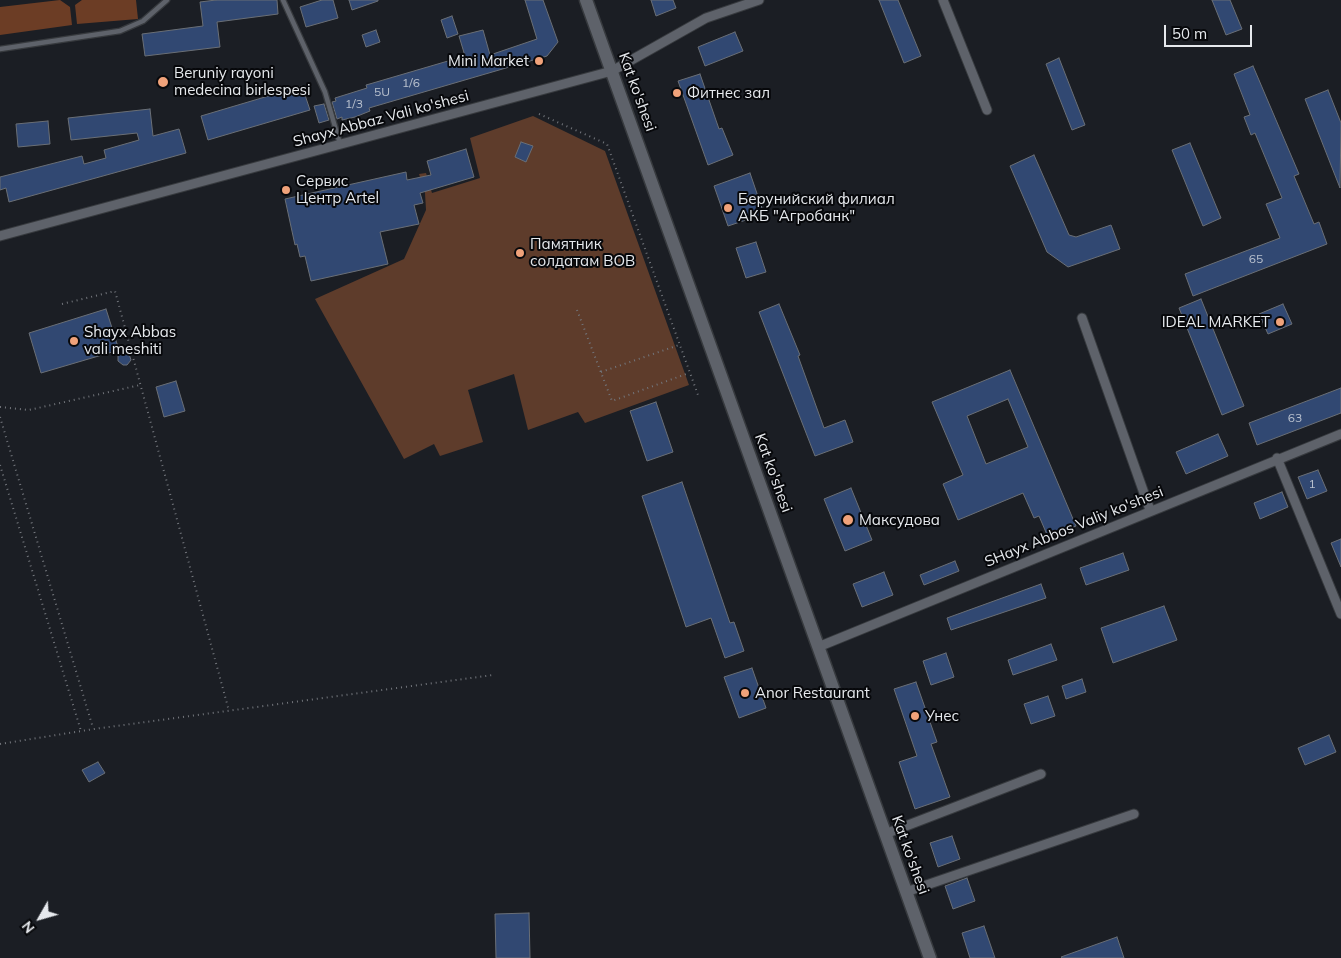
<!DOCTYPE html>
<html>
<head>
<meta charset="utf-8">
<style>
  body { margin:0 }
  #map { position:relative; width:1341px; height:958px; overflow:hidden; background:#1b1e24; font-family:Mulish,sans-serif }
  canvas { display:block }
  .north { position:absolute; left:15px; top:893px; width:50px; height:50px; -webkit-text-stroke:4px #07080b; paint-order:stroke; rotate:232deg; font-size:14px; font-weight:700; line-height:20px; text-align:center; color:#e6e9ed }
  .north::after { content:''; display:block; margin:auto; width:18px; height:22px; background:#e6e9ed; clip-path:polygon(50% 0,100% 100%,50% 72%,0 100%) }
  .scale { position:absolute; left:1164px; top:25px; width:88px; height:22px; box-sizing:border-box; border:2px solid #e6e9ed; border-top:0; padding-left:6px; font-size:15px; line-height:18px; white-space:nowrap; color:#e6e9ed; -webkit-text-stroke:4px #07080b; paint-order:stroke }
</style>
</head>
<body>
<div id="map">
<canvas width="1341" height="958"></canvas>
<div class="north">N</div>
<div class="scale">50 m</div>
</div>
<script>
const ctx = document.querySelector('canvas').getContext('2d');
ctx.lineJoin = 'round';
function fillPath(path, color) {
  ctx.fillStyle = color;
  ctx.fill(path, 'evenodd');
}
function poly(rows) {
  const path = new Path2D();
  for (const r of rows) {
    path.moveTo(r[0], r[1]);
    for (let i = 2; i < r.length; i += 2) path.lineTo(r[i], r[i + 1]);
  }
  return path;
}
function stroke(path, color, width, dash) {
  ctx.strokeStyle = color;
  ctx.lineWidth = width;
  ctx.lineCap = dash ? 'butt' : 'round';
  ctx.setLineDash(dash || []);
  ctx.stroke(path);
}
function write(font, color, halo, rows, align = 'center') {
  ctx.font = font + ' Mulish,sans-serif';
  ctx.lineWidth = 4;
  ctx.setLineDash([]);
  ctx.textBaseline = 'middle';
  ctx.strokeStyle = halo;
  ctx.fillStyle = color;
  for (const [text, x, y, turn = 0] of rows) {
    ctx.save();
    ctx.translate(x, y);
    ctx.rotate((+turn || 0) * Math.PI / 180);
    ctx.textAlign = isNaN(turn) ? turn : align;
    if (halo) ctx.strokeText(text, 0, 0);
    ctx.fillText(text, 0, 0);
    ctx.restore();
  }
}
const green = poly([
  [533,116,605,151,689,385,585,423,578,412,528,430,514,374,468,390,483,442,440,456,434,444,404,459,315,299,404,259,426,210,425,193,419,174,426,173,432,193,480,178,470,138]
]);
const forest = poly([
  [60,0,70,7,72,25,0,35,0,7],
  [82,0,136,0,138,19,77,24,75,5]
]);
const building = poly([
  [216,0,277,0,278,14,217,22,220,47,145,56,142,34,203,26,200,2,216,0],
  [322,0,333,0,338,18,306,27,300,7,322,0],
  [349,0,378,0,378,1,352,10,349,0],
  [525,0,543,0,558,42,547,56,369,108,370,111,355,117,342,120,342,117,337,119,332,102,336,101,335,98,367,88,366,85,373,83,465,56,459,36,483,30,490,55,537,39,525,0],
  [651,0,673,0,676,8,656,16,651,0],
  [879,0,898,0,921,56,904,63,879,0],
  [1212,0,1230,0,1242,29,1226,35,1212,0],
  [452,16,458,34,447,38,441,20,452,16],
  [376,30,380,42,366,47,362,35,376,30],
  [735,32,743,51,705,66,698,47,735,32],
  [1059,58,1085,125,1072,130,1046,64,1059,58],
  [1253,66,1299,174,1294,176,1314,224,1319,222,1327,244,1193,296,1185,274,1280,238,1266,204,1282,198,1255,133,1251,135,1244,117,1250,115,1234,74,1253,66],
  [700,74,719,129,722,128,733,155,708,165,678,81,700,74],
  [302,86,310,110,208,140,201,116,302,86],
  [1328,90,1341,123,1340,188,1305,99,1328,90],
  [324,104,329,120,319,123,314,106,324,104],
  [150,109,153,136,179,129,186,153,9,202,6,188,0,190,0,177,82,156,84,164,106,158,104,150,139,140,137,133,71,140,68,118,150,109],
  [48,121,50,144,18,147,16,124,48,121],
  [521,142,533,146,526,162,515,157,521,142],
  [1190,143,1221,218,1203,226,1172,150,1190,143],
  [466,149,474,177,420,193,423,203,414,205,419,224,380,232,388,264,311,281,305,256,300,257,297,244,295,245,285,199,406,172,407,180,431,175,427,161,466,149],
  [1034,155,1069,235,1076,237,1111,225,1120,249,1068,267,1047,252,1010,166,1034,155],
  [750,173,764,214,728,226,714,186,750,173],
  [756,242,766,272,746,278,736,248,756,242],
  [1201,299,1244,406,1222,415,1179,308,1201,299],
  [779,304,800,355,798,356,824,428,845,420,853,442,815,456,759,312,779,304],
  [1283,304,1292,324,1268,334,1259,314,1283,304],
  [106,309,119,350,41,373,29,333,106,309],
  [125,352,129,354,131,360,127,365,123,365,118,361,118,353,125,352],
  [1010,370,1076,526,1048,537,1039,516,1034,518,1023,493,958,520,943,484,963,475,932,402,1010,370],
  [1008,399,1028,447,986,464,967,416,1008,399],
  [176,381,185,411,164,417,156,387,176,381],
  [1341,388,1341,413,1257,445,1249,423,1341,388],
  [656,402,673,452,647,461,630,411,656,402],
  [1218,434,1228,456,1186,474,1176,452,1218,434],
  [1318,470,1327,491,1307,499,1298,477,1318,470],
  [682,482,730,623,734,622,744,651,725,658,711,618,686,627,642,496,682,482],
  [851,488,872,540,845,551,824,499,851,488],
  [1282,492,1288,507,1260,519,1254,503,1282,492],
  [1341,539,1341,567,1331,543,1341,539],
  [1123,553,1129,570,1086,585,1080,568,1123,553],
  [955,561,959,571,924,585,920,575,955,561],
  [884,572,893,595,862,607,853,584,884,572],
  [1041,584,1046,598,951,630,947,618,1041,584],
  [1164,606,1177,640,1113,663,1101,628,1164,606],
  [1051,644,1057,660,1013,675,1008,660,1051,644],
  [946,653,954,677,931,685,923,661,946,653],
  [752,668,766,708,739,718,724,677,752,668],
  [1082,679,1086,692,1066,699,1062,686,1082,679],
  [916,682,937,742,931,744,950,797,915,809,899,762,917,756,894,689,916,682],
  [1048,696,1055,716,1031,724,1024,704,1048,696],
  [1329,735,1336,752,1305,765,1298,748,1329,735],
  [98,762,105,773,89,782,82,770,98,762],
  [952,836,960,859,938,867,930,843,952,836],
  [967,878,975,901,953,909,945,886,967,878],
  [529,913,530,958,496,958,495,914,529,913],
  [984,926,995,958,970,958,962,933,984,926],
  [1117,937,1124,958,1062,958,1061,957,1117,937]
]);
const path = poly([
  [539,114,607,144,698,395],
  [62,304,115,291,229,711],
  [577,310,612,401,689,373],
  [601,372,679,345],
  [0,407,29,410,140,385],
  [0,417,93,728],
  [0,465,81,731],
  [0,744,94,729,493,675]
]);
const lane = poly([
  [283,0,325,92,340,144],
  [0,49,120,31,143,21,167,0]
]);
const street = poly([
  [943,0,987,110],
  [0,236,612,71,706,18,759,0],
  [1082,318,1150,510],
  [1277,458,1341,614],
  [818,647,1341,434],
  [885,834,1041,774],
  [906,892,1134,814]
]);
const secondary = poly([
  [586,0,930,958]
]);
const markers = [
  [539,61,5,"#f0a27a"],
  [163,82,6,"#f0a27a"],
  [677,93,5,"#f0a27a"],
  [286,190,5,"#f0a27a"],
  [728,208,5,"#f0a27a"],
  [520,253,5,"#f0a27a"],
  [1280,322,5,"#f0a27a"],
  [74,341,5,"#f0a27a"],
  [848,520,6,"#f0a27a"],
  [745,693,5,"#f0a27a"],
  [915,716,5,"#f0a27a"]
];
const numberNames = [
  ["1/6",411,83],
  ["5U",382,92],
  ["1/3",354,104],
  ["65",1256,259],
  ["63",1295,418],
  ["1",1312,484]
];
const poiNames = [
  ["Mini Market",529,61,"right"],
  ["Beruniy rayoni",174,73],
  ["medecina birlespesi",174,90],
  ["Фитнес зал",687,93],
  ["Сервис",296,181],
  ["Центр Artel",296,198],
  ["Берунийский филиал",738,199],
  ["АКБ \"Агробанк\"",738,216],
  ["Памятник",530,244],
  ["солдатам ВОВ",530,261],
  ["IDEAL MARKET",1270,322,"right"],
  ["Shayx Abbas",84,332],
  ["vali meshiti",84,349],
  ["Максудова",859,520],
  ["Anor Restaurant",755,693],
  ["Унес",925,716]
];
const streetNames = [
  ["Kat ko'shesi",637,92,70],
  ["Shayx Abbaz Vali ko'shesi",381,119,-15],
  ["Kat ko'shesi",773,473,70],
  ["SHayx Abbos Valiy ko'shesi",1074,527,-22],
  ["Kat ko'shesi",910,855,70]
];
fillPath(green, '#5e3c2b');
fillPath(forest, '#6c3d25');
fillPath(building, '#314872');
stroke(building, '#6a6f76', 1);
stroke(lane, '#373a3e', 7);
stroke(street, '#373a3e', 11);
stroke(secondary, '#373a3e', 15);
stroke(path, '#73767c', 2, [1, 4]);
stroke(lane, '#5e626a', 4.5);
stroke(street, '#5e626a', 9);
stroke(secondary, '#5e626a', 12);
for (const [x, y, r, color] of markers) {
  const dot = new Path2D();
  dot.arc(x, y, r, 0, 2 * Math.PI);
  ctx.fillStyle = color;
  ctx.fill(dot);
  stroke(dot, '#07080b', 2);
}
write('12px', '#b9c1ce', null, numberNames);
write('15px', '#e6e9ed', '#07080b', poiNames, 'left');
write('15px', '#e6e9ed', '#07080b', streetNames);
</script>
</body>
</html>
